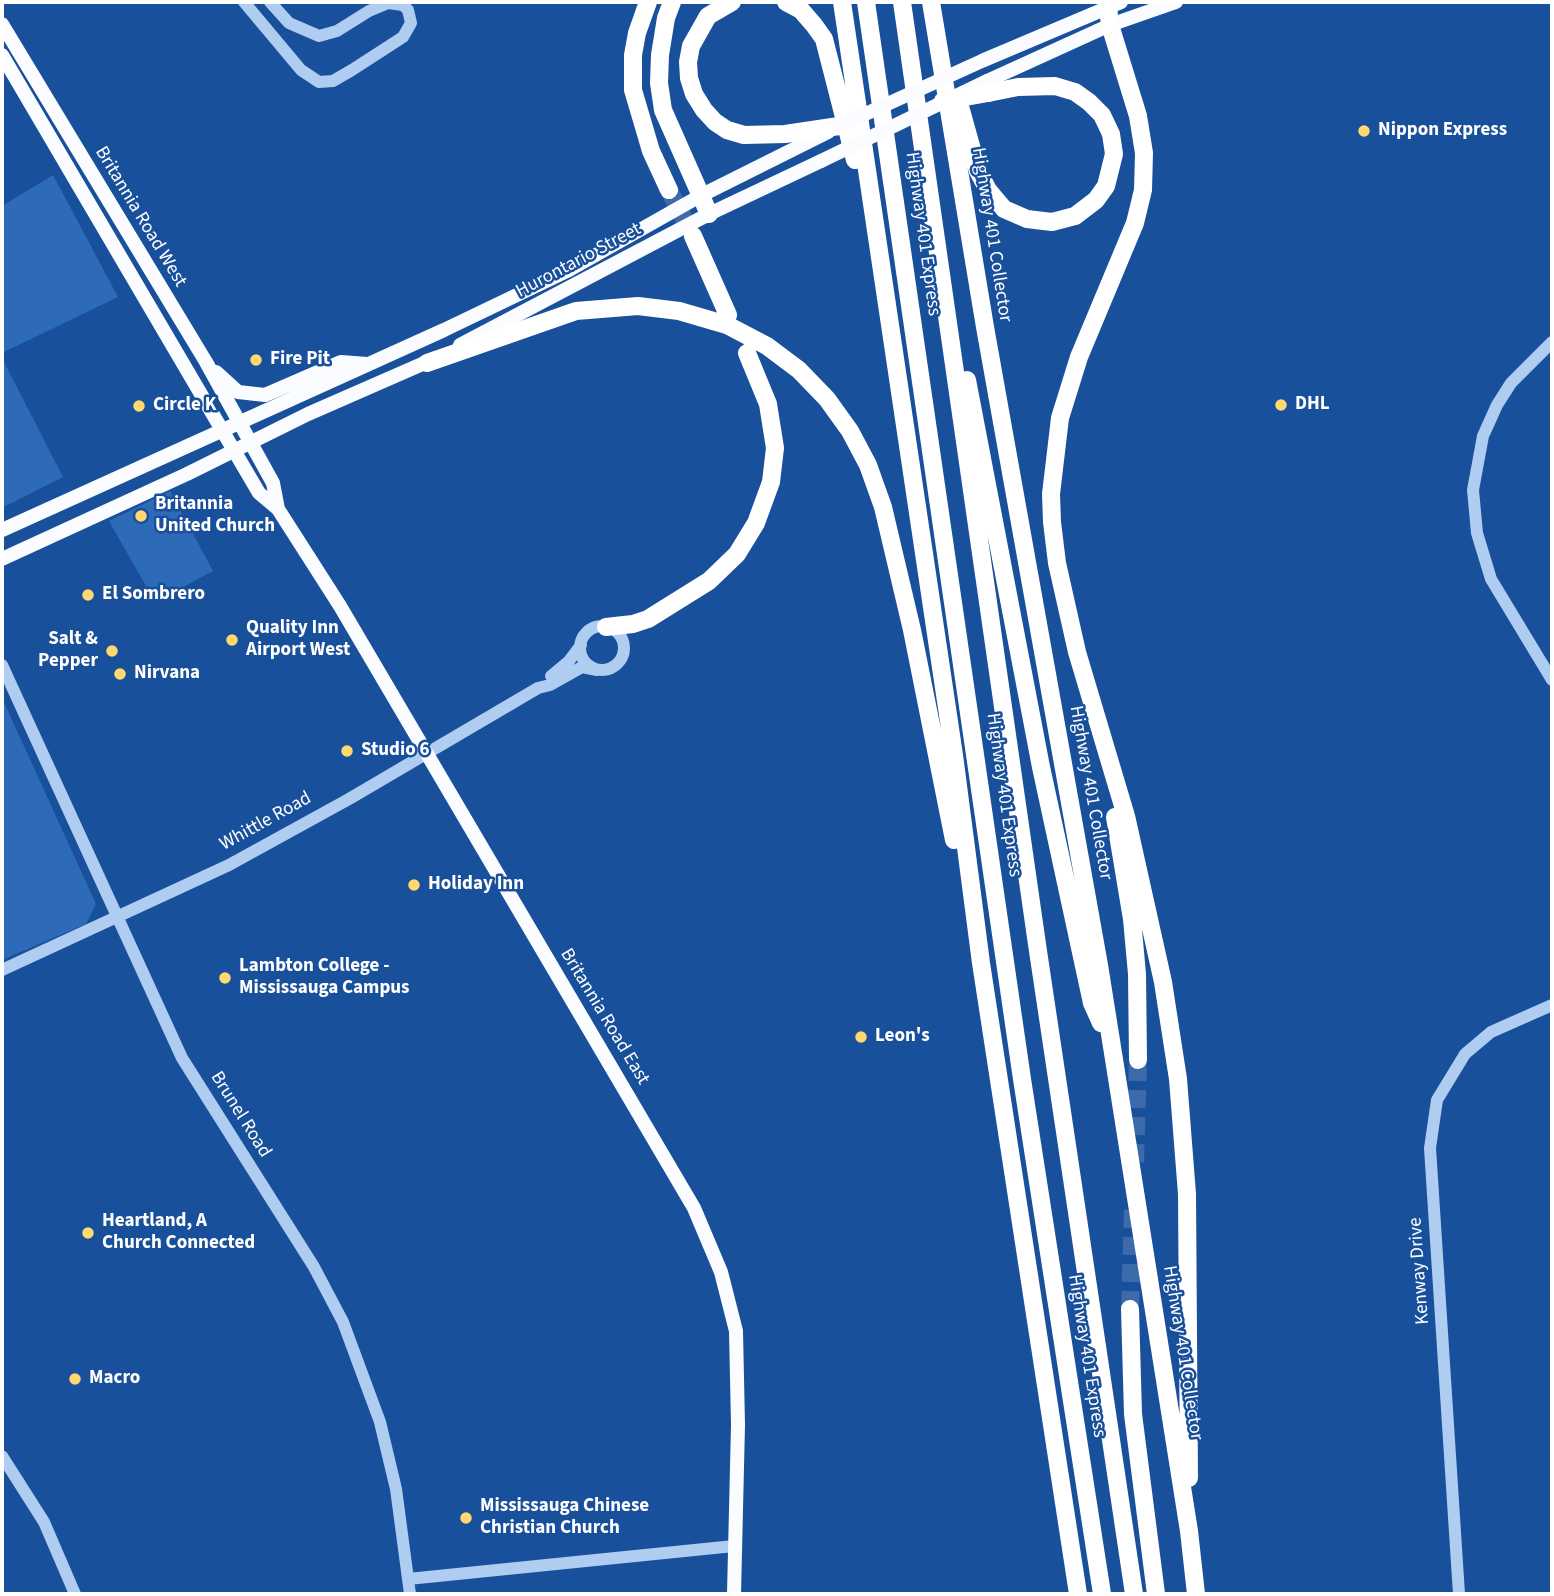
<!DOCTYPE html>
<html>
<head>
<meta charset="utf-8">
<style>
  body { margin:0 }
  #map { position:relative; width:1554px; height:1596px; overflow:hidden; background:#19509b; font-family:"Source Sans 3",sans-serif }
  canvas { display:block }
  .frame { position:absolute; inset:0; border:4px solid #fff; pointer-events:none }
</style>
</head>
<body>
<div id="map">
<canvas width="1554" height="1596"></canvas>
<div class="frame"></div>
</div>
<script>
const ctx = document.querySelector('canvas').getContext('2d');
ctx.lineJoin = 'round';
function fillPath(path, color) {
  ctx.fillStyle = color;
  ctx.fill(path, 'evenodd');
}
function poly(rows) {
  const path = new Path2D();
  for (const r of rows) {
    if (r.length === 3) {
      path.moveTo(r[0] + r[2], r[1]);
      path.arc(r[0], r[1], r[2], 0, 2 * Math.PI);
      continue;
    }
    path.moveTo(r[0], r[1]);
    for (let i = 2; i < r.length; i += 2) path.lineTo(r[i], r[i + 1]);
  }
  return path;
}
function stroke(path, color, width, dash) {
  ctx.strokeStyle = color;
  ctx.lineWidth = width;
  ctx.lineCap = dash ? 'butt' : 'round';
  ctx.setLineDash(dash || []);
  ctx.stroke(path);
}
function write(font, color, halo, rows, align = 'center') {
  ctx.font = font + ' "Source Sans 3",sans-serif';
  ctx.lineWidth = 5;
  ctx.setLineDash([]);
  ctx.textBaseline = 'middle';
  ctx.strokeStyle = halo;
  ctx.fillStyle = color;
  for (const [text, x, y, turn = 0] of rows) {
    ctx.save();
    ctx.translate(x, y);
    ctx.rotate((+turn || 0) * Math.PI / 180);
    ctx.textAlign = isNaN(turn) ? turn : align;
    if (halo) ctx.strokeText(text, 0, 0);
    ctx.fillText(text, 0, 0);
    ctx.restore();
  }
}
const green = poly([
  [53,175,118,297,2,353,2,206],
  [2,358,63,477,2,508],
  [170,491,213,571,155,602,109,521],
  [2,698,96,904,86,924,2,960]
]);
const highwayTunnel = poly([
  [669,190,693,236],
  [1135,1162,1138,1060],
  [1130,1309,1133,1207]
]);
const minor = poly([
  [244,2,301,70,319,82,333,81,352,70,403,37,411,23,408,10,403,5,388,3,369,11,337,31,319,36,289,23,270,2],
  [1552,342,1511,383,1497,405,1483,436,1473,490,1477,533,1491,579,1552,680],
  [602,648,22],
  [2,665,182,1058,314,1267,343,1322,380,1422,396,1489,410,1594],
  [551,676,569,661,581,645],
  [2,970,229,865,349,799,538,688,550,685,582,667,597,670],
  [2,1456,44,1522,75,1594],
  [408,1579,734,1546],
  [1459,1594,1430,1148,1437,1100,1465,1054,1491,1032,1552,1005]
]);
const major = poly([
  [2,24,206,362,273,483,278,509],
  [2,55,259,493,278,509,340,606,694,1208,721,1272,736,1331,738,1425,734,1594],
  [984,60,1121,2],
  [987,81,1110,25,1176,2],
  [460,345,709,214,821,161],
  [216,372,238,392,265,395,341,362,367,364],
  [2,530,444,330,569,270,700,196,828,132],
  [2,559,187,474,308,414,436,358]
]);
const highway = poly([
  [648,2,637,33,633,55,633,90,651,151,669,190],
  [672,2,666,18,660,55,659,83,663,110,709,214],
  [732,2,708,16,691,46,688,62,689,78,694,94,704,110,715,122,727,130,744,135,785,134,839,126],
  [786,2,801,10,814,25,824,39,855,160],
  [842,2,954,755,981,963,1078,1594],
  [866,2,1022,1079,1102,1594],
  [902,2,1038,951,1134,1594],
  [931,2,985,327,1099,965,1189,1531,1196,1594],
  [1108,7,1110,25,1138,116,1144,153,1143,190,1135,223,1079,357,1060,418,1051,494,1052,522,1057,563,1077,652,1126,816,1163,982,1178,1079,1187,1194,1189,1478],
  [959,103,978,171,988,190,1004,209,1027,219,1052,222,1075,216,1096,200,1106,186,1114,154,1111,134,1102,115,1089,102,1075,92,1055,86,1018,87,988,93],
  [693,236,728,315],
  [427,363,576,311,638,306,679,311,727,325,767,346,799,370,827,399,850,431,868,465,883,507,912,630,954,840],
  [967,380,1041,767,1092,1003,1101,1023],
  [606,627,633,624,648,619,709,581,737,554,756,523,771,482,775,448,768,404,747,353],
  [1115,817,1132,919,1137,974,1138,1060],
  [1130,1309,1133,1414,1156,1594]
]);
const majorBridge = poly([
  [839,126,984,60],
  [821,161,987,81]
]);
const highwayBridge = poly([
  [943,101,988,93]
]);
const markers = [
  [1364,131,7,"#ffd870"],
  [256,360,7,"#ffd870"],
  [1281,405,7,"#ffd870"],
  [139,406,7,"#ffd870"],
  [141,516,7,"#ffd870"],
  [88,595,7,"#ffd870"],
  [232,640,7,"#ffd870"],
  [112,651,7,"#ffd870"],
  [120,674,7,"#ffd870"],
  [347,751,7,"#ffd870"],
  [414,885,7,"#ffd870"],
  [225,978,7,"#ffd870"],
  [861,1037,7,"#ffd870"],
  [88,1233,7,"#ffd870"],
  [75,1379,7,"#ffd870"],
  [466,1518,7,"#ffd870"]
];
const poiNames = [
  ["Nippon Express",1378,131],
  ["Fire Pit",270,360],
  ["DHL",1295,405],
  ["Circle K",153,406],
  ["Britannia",155,505],
  ["United Church",155,527],
  ["El Sombrero",102,595],
  ["Quality Inn",246,629],
  ["Airport West",246,651],
  ["Salt &",98,640,"right"],
  ["Pepper",98,662,"right"],
  ["Nirvana",134,674],
  ["Studio 6",361,751],
  ["Holiday Inn",428,885],
  ["Lambton College -",239,967],
  ["Mississauga Campus",239,989],
  ["Leon's",875,1037],
  ["Heartland, A",102,1222],
  ["Church Connected",102,1244],
  ["Macro",89,1379],
  ["Mississauga Chinese",480,1507],
  ["Christian Church",480,1529]
];
const streetNames = [
  ["Britannia Road West",140,217,59],
  ["Highway 401 Express",922,234,82],
  ["Highway 401 Collector",991,235,81],
  ["Hurontario Street",579,261,-28],
  ["Highway 401 Collector",1090,793,80],
  ["Highway 401 Express",1003,795,82],
  ["Whittle Road",266,822,-29],
  ["Britannia Road East",604,1017,59],
  ["Brunel Road",240,1115,58],
  ["Kenway Drive",1420,1271,-94],
  ["Highway 401 Collector",1182,1353,81],
  ["Highway 401 Express",1086,1356,81]
];
fillPath(green, '#2d6ab8');
stroke(highwayTunnel, '#3c6aaa', 18, [18, 9]);
stroke(minor, '#afccf1', 12);
stroke(major, '#fafcff', 14);
stroke(highway, '#fff', 18);
stroke(majorBridge, '#fafcff', 14);
stroke(highwayBridge, '#fff', 18);
for (const [x, y, r, color] of markers) {
  const dot = new Path2D();
  dot.arc(x, y, r, 0, 2 * Math.PI);
  ctx.fillStyle = color;
  ctx.fill(dot);
  stroke(dot, '#19509b', 2.5);
}
write('bold 19px', '#fff', '#19509b', poiNames, 'left');
write('19px', '#fff', '#19509b', streetNames);
</script>
</body>
</html>
